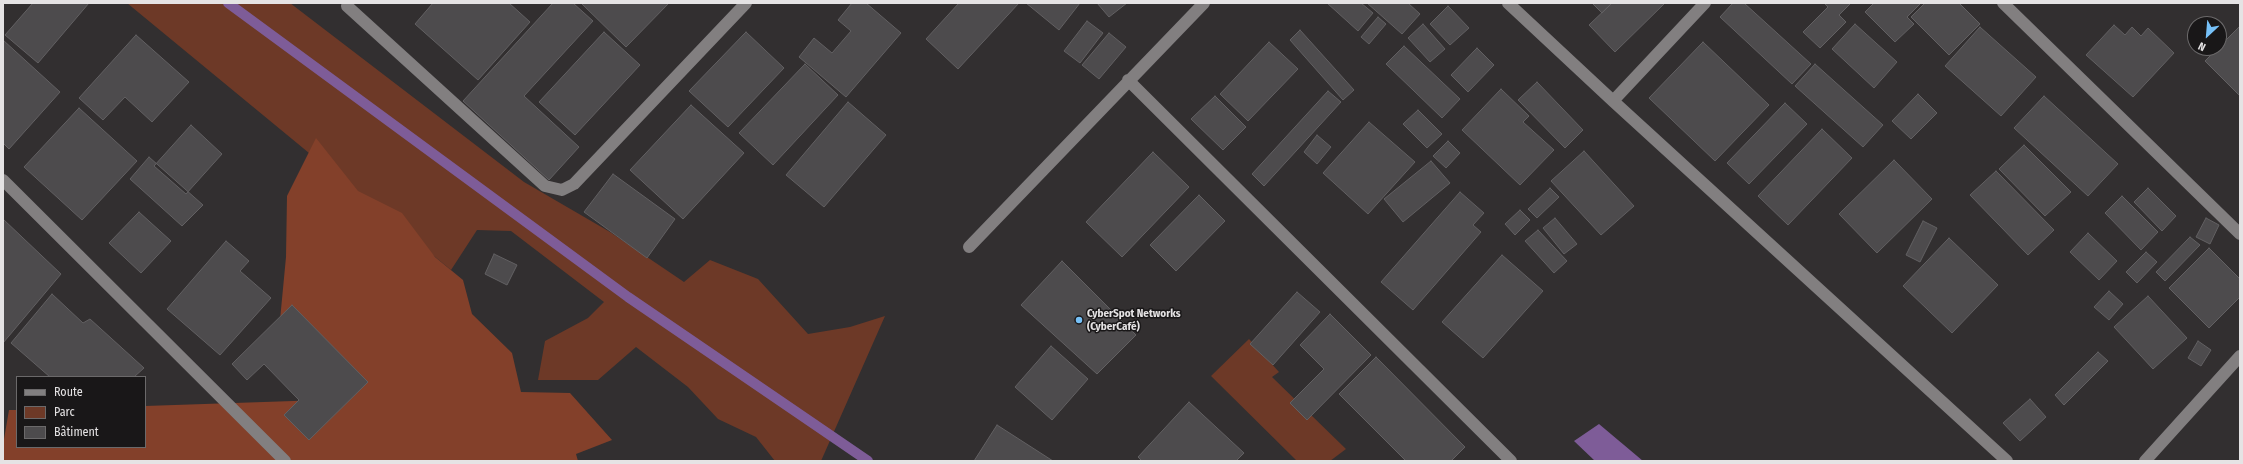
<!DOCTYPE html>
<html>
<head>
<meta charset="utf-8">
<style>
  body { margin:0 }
  #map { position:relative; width:2243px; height:464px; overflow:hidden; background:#322f30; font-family:"Fira Sans Condensed",sans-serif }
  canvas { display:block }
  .frame { position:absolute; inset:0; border:4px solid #e5e3e4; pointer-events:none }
  .legend { position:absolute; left:16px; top:376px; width:130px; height:72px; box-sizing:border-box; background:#191718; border:1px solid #6b696a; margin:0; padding:5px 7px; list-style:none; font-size:12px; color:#e5e3e4 }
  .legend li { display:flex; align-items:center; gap:8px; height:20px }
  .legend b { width:20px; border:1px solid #6b696a }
  .north { position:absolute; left:2187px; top:16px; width:40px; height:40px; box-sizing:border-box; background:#191718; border:1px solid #6b696a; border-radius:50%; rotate:206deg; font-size:11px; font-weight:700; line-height:16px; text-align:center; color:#e5e3e4 }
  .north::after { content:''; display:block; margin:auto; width:14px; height:18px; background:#76c0f7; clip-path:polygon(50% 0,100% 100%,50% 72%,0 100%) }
</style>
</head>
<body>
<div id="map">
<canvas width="2243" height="464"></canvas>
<div class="frame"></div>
<ul class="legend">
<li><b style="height:5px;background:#827f80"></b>Route</li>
<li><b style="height:11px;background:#6d3927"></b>Parc</li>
<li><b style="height:11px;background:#4d4b4d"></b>Bâtiment</li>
</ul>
<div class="north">N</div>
</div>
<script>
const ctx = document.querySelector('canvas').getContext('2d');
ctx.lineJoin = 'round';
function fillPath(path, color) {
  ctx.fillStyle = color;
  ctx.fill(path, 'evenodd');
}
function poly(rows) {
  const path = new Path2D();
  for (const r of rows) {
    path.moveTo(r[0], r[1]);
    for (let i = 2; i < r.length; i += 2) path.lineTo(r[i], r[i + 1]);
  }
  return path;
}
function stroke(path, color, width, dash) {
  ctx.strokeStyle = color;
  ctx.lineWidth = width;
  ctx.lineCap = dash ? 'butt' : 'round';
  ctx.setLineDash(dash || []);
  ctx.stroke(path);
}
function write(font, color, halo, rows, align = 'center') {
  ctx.font = font + ' "Fira Sans Condensed",sans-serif';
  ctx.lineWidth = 3;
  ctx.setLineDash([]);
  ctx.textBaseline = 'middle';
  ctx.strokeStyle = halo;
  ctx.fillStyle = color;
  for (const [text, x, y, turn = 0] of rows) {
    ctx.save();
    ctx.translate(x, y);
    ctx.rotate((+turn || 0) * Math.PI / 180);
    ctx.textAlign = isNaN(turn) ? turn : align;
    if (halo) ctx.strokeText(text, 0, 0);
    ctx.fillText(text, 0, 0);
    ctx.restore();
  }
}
const green = poly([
  [127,3,290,3,524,182,610,232,684,282,710,260,758,279,808,334,850,327,885,316,821,461,775,461,756,437,718,419,688,387,636,347,598,380,538,380,545,341,588,318,604,302,511,231,477,230,451,270],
  [1249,339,1279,372,1272,377,1346,449,1330,461,1297,461,1211,376]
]);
const forest = poly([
  [316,138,358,191,402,213,435,257,463,280,472,314,512,353,521,392,570,393,612,440,576,454,578,461,3,461,3,445,9,410,17,410,17,447,145,447,145,406,323,400,280,320,286,257,287,196]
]);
const water = poly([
  [1599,424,1643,461,1595,461,1574,441]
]);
const stream = poly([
  [228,3,628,297,868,461]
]);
const building = poly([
  [33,3,89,3,38,63,5,35,33,3],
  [433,3,509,3,530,22,478,80,415,24,433,3],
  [553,3,573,3,593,21,524,96,579,147,549,180,463,101,553,3],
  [581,3,669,3,626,47,581,3],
  [852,3,866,3,901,33,846,97,799,57,814,38,832,53,851,31,838,20,852,3],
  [959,3,1019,3,958,69,926,39,959,3],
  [1026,3,1080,3,1059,30,1026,3],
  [1097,3,1127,3,1109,17,1097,3],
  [1327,3,1361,3,1373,13,1358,31,1327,3],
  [1367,3,1408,3,1420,14,1402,34,1367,3],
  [1592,3,1612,3,1602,13,1592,3],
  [1612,3,1665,3,1615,52,1589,25,1612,3],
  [1733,3,1744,3,1811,64,1792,84,1720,17,1733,3],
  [1824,3,1851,3,1839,15,1846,22,1820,48,1803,32,1828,7,1824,3],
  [1874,3,1921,3,1907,17,1914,24,1895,42,1865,12,1874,3],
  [1925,3,1959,3,1980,24,1949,55,1911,17,1925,3],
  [1448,6,1469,28,1450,45,1430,24,1448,6],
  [1378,17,1386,24,1369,44,1361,37,1378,17],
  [1087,21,1103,33,1080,63,1064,51,1087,21],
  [1423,24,1445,49,1430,62,1408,38,1423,24],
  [1855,24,1897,62,1874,88,1832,49,1855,24],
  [2114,25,2125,35,2132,27,2141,36,2148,28,2174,53,2133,97,2086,55,2114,25],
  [2240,26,2240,96,2205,61,2240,26],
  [1980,27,2036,77,2001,116,1945,66,1980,27],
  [1300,30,1354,90,1343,100,1290,40,1300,30],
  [604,32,640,65,575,135,539,102,604,32],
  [746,32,784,68,728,127,689,91,746,32],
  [1109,33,1126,47,1099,79,1082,65,1109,33],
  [136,35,189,82,152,122,125,97,103,120,79,98,136,35],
  [3,40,60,92,9,149,3,143,3,40],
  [1269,42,1298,69,1248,121,1220,94,1269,42],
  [1703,42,1769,105,1715,161,1649,98,1703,42],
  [1404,46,1460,99,1442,118,1386,64,1404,46],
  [1477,48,1494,65,1468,92,1451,75,1477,48],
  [805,64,838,95,773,165,739,133,805,64],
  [1815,64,1883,125,1863,147,1795,86,1815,64],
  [1537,82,1583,130,1565,148,1518,100,1537,82],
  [1501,89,1529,116,1523,122,1554,150,1520,185,1462,130,1501,89],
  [1328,91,1341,102,1264,186,1252,174,1328,91],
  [1918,94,1937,113,1911,139,1892,121,1918,94],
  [1215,96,1246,127,1223,150,1191,119,1215,96],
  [2044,96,2118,164,2088,196,2014,128,2044,96],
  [848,102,886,135,824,207,786,175,848,102],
  [1785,103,1807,124,1749,184,1727,163,1785,103],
  [691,105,744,153,683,219,630,170,691,105],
  [79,108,137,161,82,220,24,167,79,108],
  [1418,110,1442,134,1427,148,1403,124,1418,110],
  [1369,122,1415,162,1368,214,1323,173,1369,122],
  [191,125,222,154,186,194,154,166,191,125],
  [1822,129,1852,158,1788,225,1758,196,1822,129],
  [1317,135,1331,147,1317,164,1304,152,1317,135],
  [1448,141,1460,153,1446,168,1433,156,1448,141],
  [2024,145,2071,192,2045,216,1999,169,2024,145],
  [1584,151,1634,206,1601,235,1551,181,1584,151],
  [1153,152,1189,187,1122,257,1086,222,1153,152],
  [149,157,203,205,182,226,130,179,149,157],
  [1894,160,1932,199,1877,253,1839,214,1894,160],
  [1431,161,1450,183,1403,222,1384,199,1431,161],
  [1996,171,2054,230,2028,255,1970,195,1996,171],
  [613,174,675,219,647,258,584,212,613,174],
  [1550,188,1559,197,1537,218,1528,209,1550,188],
  [2148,188,2176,216,2162,231,2134,202,2148,188],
  [1460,192,1484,213,1473,225,1481,232,1413,310,1381,282,1460,192],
  [1199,195,1225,221,1176,271,1150,245,1199,195],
  [2122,196,2158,232,2141,250,2105,213,2122,196],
  [1520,210,1530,220,1515,235,1505,224,1520,210],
  [139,212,171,241,141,273,109,243,139,212],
  [1555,218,1577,244,1564,254,1543,228,1555,218],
  [2206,218,2219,225,2210,244,2196,237,2206,218],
  [3,219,61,274,3,343,3,219],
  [1923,221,1937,228,1920,262,1906,255,1923,221],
  [1538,230,1567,261,1554,273,1525,241,1538,230],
  [2088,233,2117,261,2099,280,2070,252,2088,233],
  [2190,237,2200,245,2165,281,2156,272,2190,237],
  [1949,238,1998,285,1952,333,1903,286,1949,238],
  [226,241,249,261,240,271,271,298,220,355,167,309,226,241],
  [2209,248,2240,279,2240,297,2209,328,2169,288,2209,248],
  [2146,252,2157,262,2137,283,2126,272,2146,252],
  [494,254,517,265,507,285,485,274,494,254],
  [1502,255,1543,291,1483,358,1442,322,1502,255],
  [1062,261,1136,335,1097,374,1021,305,1062,261],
  [2109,291,2123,304,2109,320,2094,307,2109,291],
  [1297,292,1320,312,1273,365,1250,344,1297,292],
  [52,294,83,323,90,319,144,368,134,377,50,377,11,343,52,294],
  [2148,296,2187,338,2153,369,2114,327,2148,296],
  [292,305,368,382,309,440,284,415,299,400,264,364,247,380,232,364,292,305],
  [1330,314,1371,355,1307,420,1290,403,1324,369,1300,345,1330,314],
  [2198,341,2211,350,2201,366,2188,358,2198,341],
  [1051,346,1088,379,1052,420,1015,387,1051,346],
  [2098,352,2108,361,2064,405,2055,395,2098,352],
  [1376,357,1465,447,1451,461,1406,461,1339,394,1376,357],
  [2030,399,2046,417,2020,441,2003,423,2030,399],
  [1189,402,1244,453,1236,461,1142,461,1138,457,1189,402],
  [997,425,1053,461,974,461,997,425]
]);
const minor = poly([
  [1508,3,1613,101,2007,461],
  [2003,3,2240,234],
  [347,6,545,186,562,190,574,184,746,3],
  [1128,80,1511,461],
  [1613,101,1705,3],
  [3,180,285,461],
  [969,247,1204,3],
  [2145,461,2240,356]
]);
const markers = [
  [1079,320,4,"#76c0f7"]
];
const poiNames = [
  ["CyberSpot Networks",1087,314],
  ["(CyberCafé)",1087,327]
];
fillPath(green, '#6d3927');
fillPath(forest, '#83402a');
fillPath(water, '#7e5c98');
stroke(stream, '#7e5c98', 10);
fillPath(building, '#4d4b4d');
stroke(building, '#626062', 1);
stroke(minor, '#827f80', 12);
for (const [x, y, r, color] of markers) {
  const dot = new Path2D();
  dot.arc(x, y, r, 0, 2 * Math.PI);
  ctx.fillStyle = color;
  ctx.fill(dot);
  stroke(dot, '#191718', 1.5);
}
write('bold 11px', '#e5e3e4', '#191718', poiNames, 'left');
</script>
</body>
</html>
